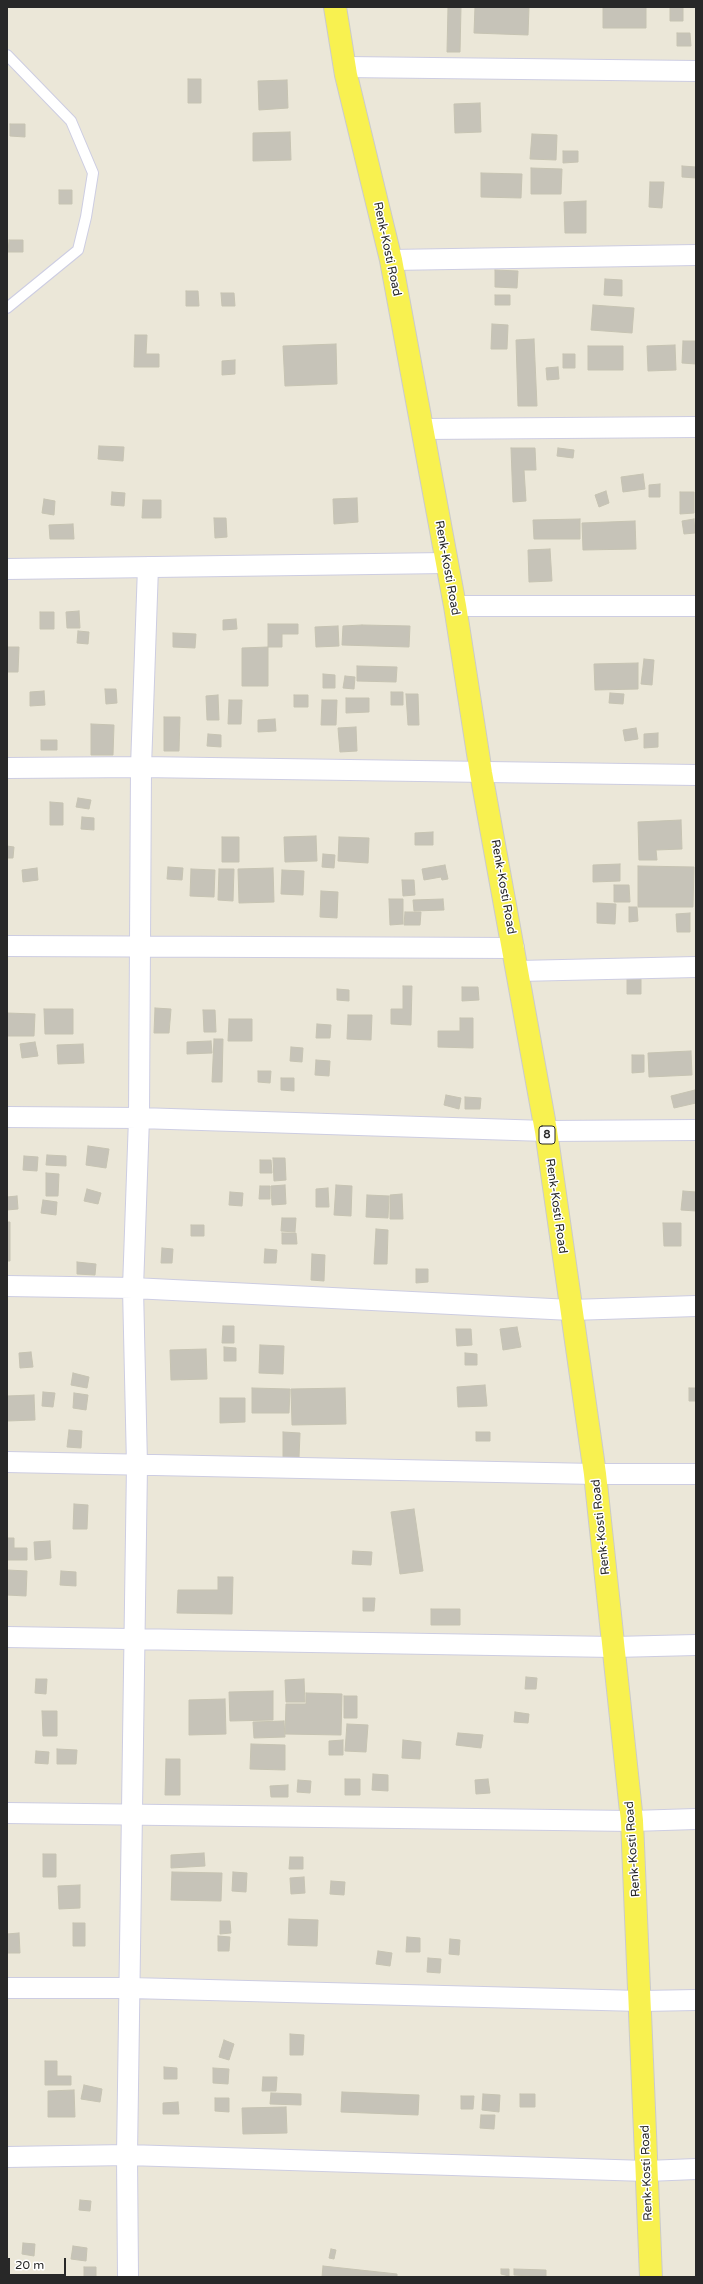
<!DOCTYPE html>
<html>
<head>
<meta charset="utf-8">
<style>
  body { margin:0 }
  #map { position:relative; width:703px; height:2284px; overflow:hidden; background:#ebe7d8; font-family:"Varela Round",sans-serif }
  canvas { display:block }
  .frame { position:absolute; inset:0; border:8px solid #282828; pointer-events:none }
  .scale { position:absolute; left:8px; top:2258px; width:58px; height:18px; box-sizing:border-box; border:2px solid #282828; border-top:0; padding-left:5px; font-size:12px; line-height:14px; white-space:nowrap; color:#282828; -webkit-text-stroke:3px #fff; paint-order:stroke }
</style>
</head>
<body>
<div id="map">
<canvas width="703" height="2284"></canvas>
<div class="frame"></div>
<div class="scale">20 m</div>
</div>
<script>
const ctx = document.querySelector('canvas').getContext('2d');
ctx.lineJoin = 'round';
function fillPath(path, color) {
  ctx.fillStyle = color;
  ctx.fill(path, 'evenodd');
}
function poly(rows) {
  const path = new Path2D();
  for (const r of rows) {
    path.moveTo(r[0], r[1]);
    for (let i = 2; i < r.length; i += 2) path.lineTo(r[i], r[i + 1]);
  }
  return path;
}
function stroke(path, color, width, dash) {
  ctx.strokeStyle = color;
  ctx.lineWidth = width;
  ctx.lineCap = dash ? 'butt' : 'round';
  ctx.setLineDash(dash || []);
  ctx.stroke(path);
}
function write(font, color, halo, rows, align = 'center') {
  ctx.font = font + ' "Varela Round",sans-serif';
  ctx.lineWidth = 3;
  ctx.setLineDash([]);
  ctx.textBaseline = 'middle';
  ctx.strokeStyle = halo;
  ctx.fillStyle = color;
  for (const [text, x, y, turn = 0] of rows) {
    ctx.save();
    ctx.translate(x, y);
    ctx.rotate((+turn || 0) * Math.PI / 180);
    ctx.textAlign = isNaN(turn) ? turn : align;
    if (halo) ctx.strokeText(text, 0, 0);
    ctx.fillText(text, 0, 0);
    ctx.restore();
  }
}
const building = poly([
  [448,7,461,7,460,52,447,52,448,7],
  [475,7,529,7,528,35,474,33,475,7],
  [603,7,646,7,646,28,603,28,603,7],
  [670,7,683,7,683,21,670,21,670,7],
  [677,33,690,33,691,46,677,46,677,33],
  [188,79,201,79,201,103,188,103,188,79],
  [287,80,288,108,259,110,258,81,287,80],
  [480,103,481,132,455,133,454,104,480,103],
  [10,124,25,124,25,137,10,136,10,124],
  [290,132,291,160,253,161,253,133,290,132],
  [532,134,557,135,556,160,530,159,532,134],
  [563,151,578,151,578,162,563,163,563,151],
  [682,166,696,167,696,178,682,177,682,166],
  [531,168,562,169,561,194,531,194,531,168],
  [481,173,522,174,521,198,481,197,481,173],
  [650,182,664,182,662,208,649,207,650,182],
  [59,190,72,190,72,204,59,204,59,190],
  [586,201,586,233,565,233,564,202,586,201],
  [9,240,23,240,23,252,8,252,9,240],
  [495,270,518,271,517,288,495,287,495,270],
  [605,279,622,280,622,296,604,295,605,279],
  [186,291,198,291,199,306,186,306,186,291],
  [221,293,234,293,235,306,222,306,221,293],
  [495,295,510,295,510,305,495,305,495,295],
  [593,305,634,308,632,333,591,330,593,305],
  [492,324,508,325,507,349,491,349,492,324],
  [135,335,147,335,146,354,159,354,159,367,134,367,135,335],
  [534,339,537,406,518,406,516,340,534,339],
  [683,341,696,341,696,364,682,363,683,341],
  [336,344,337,384,285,386,283,346,336,344],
  [675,345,676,370,648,371,647,346,675,345],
  [588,346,623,346,623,370,588,370,588,346],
  [563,354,575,354,575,368,563,368,563,354],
  [235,360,235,374,222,375,222,361,235,360],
  [558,367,559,379,547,380,546,368,558,367],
  [99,446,124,447,123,461,98,459,99,446],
  [511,448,535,448,536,470,524,470,526,501,513,502,511,448],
  [558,448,574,450,573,458,557,456,558,448],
  [643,474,645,489,623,492,621,477,643,474],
  [660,484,660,497,649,497,649,485,660,484],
  [606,491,609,503,599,507,595,495,606,491],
  [112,492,125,493,124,506,111,505,112,492],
  [680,492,694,492,694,513,680,514,680,492],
  [357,498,358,522,334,524,333,499,357,498],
  [44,499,55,501,54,515,42,513,44,499],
  [143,500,161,500,161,518,142,518,143,500],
  [214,518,226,518,227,537,215,538,214,518],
  [580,519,580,539,534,539,533,520,580,519],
  [694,519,695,533,684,534,682,521,694,519],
  [635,521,636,549,583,550,582,523,635,521],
  [73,524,74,539,50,539,49,525,73,524],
  [550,549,552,581,529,582,528,550,550,549],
  [79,611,80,628,67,628,66,612,79,611],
  [40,612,54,612,54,629,40,629,40,612],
  [236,619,237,629,223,630,223,620,236,619],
  [268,624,298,624,298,634,282,634,282,647,268,647,268,624],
  [362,625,410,626,409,647,342,645,343,626,362,625],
  [338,626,339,646,316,647,315,627,338,626],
  [78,631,89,632,88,644,77,643,78,631],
  [173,633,196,634,195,648,173,647,173,633],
  [7,647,19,647,18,672,7,672,7,647],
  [268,647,268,686,242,686,242,648,268,647],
  [644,659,654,660,652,685,641,684,644,659],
  [638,663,638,689,595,690,594,664,638,663],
  [357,666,397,667,396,682,357,681,357,666],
  [323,674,335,675,335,688,323,688,323,674],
  [345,676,355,677,354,689,343,688,345,676],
  [105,689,116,689,117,703,106,704,105,689],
  [44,691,45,705,30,706,30,692,44,691],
  [391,692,403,692,403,705,391,705,391,692],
  [610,693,624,694,623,704,609,703,610,693],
  [406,694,418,694,419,725,408,725,406,694],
  [218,695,219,720,207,720,206,696,218,695],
  [294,695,308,695,308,707,294,707,294,695],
  [346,698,369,698,369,712,346,713,346,698],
  [229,700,242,700,241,724,228,724,229,700],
  [322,700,337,700,336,725,321,725,322,700],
  [164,717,180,717,179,751,164,751,164,717],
  [275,719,276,731,258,732,258,720,275,719],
  [91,724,114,725,113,755,91,755,91,724],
  [356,727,357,751,340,752,338,728,356,727],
  [636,728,638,739,625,741,623,730,636,728],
  [658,733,658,747,644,748,644,734,658,733],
  [208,734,221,735,221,747,207,746,208,734],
  [41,740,57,740,57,750,41,750,41,740],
  [78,798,91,800,89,809,76,807,78,798],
  [50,802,63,803,63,825,50,825,50,802],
  [82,817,94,818,94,830,81,829,82,817],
  [681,820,682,849,656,850,657,860,639,860,638,822,681,820],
  [433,832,433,845,415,845,415,833,433,832],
  [316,836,317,861,285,862,284,837,316,836],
  [222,837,239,837,239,862,222,862,222,837],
  [339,837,369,838,368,863,338,861,339,837],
  [7,846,14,847,13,858,7,858,7,846],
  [323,854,335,855,334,868,322,867,323,854],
  [620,864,620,881,593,882,593,865,620,864],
  [445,865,448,879,442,880,441,877,424,880,422,869,445,865],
  [638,866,694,867,693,907,638,907,638,866],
  [168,867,183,868,182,880,167,879,168,867],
  [37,868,38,880,23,882,22,870,37,868],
  [273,868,274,902,239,903,238,869,273,868],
  [191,869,215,870,214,897,190,896,191,869],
  [219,869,234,869,233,901,218,900,219,869],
  [282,870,304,871,303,895,281,894,282,870],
  [402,880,414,880,415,895,403,896,402,880],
  [614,885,629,885,630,902,614,902,614,885],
  [321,891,338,892,337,918,320,917,321,891],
  [389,899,403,899,403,924,390,925,389,899],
  [443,899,444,910,414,911,413,900,443,899],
  [597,903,616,904,615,924,597,923,597,903],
  [629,907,637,907,638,921,629,922,629,907],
  [405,912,421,912,420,925,404,925,405,912],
  [690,913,690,932,677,932,676,914,690,913],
  [627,976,641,977,641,994,627,994,627,976],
  [403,986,412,986,411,1025,391,1024,391,1009,403,1009,403,986],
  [462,987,478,987,479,1000,462,1001,462,987],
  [337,989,349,990,349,1001,337,1000,337,989],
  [155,1008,171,1009,169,1033,154,1033,155,1008],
  [44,1009,73,1009,73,1034,45,1034,44,1009],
  [203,1010,215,1010,216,1032,204,1032,203,1010],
  [7,1013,35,1014,34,1036,7,1036,7,1013],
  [348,1015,372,1015,371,1040,347,1039,348,1015],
  [460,1018,473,1018,473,1048,438,1047,438,1031,460,1031,460,1018],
  [229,1019,252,1019,252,1041,228,1041,229,1019],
  [317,1024,331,1025,330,1038,316,1038,317,1024],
  [214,1039,223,1039,222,1082,212,1082,214,1039],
  [211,1041,212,1053,187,1054,187,1042,211,1041],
  [35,1042,38,1056,22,1058,20,1044,35,1042],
  [83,1044,84,1063,58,1064,57,1045,83,1044],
  [291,1047,303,1048,302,1062,290,1061,291,1047],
  [691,1051,692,1075,649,1077,648,1053,691,1051],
  [632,1055,644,1055,644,1072,632,1073,632,1055],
  [316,1060,330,1061,329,1076,315,1075,316,1060],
  [258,1071,271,1071,270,1083,258,1082,258,1071],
  [281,1078,294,1078,294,1091,281,1090,281,1078],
  [695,1090,696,1103,674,1108,671,1096,695,1090],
  [446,1095,461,1098,459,1109,444,1105,446,1095],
  [465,1097,481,1098,480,1109,465,1109,465,1097],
  [88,1146,109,1149,106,1168,86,1165,88,1146],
  [47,1155,66,1156,66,1166,46,1165,47,1155],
  [24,1156,38,1157,37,1171,23,1170,24,1156],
  [273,1158,285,1158,286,1180,274,1181,273,1158],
  [260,1160,271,1160,272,1173,260,1173,260,1160],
  [46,1173,59,1174,58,1196,46,1196,46,1173],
  [285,1185,286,1204,272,1205,271,1186,285,1185],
  [336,1185,352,1186,351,1216,334,1215,336,1185],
  [260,1186,270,1186,270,1199,259,1199,260,1186],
  [328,1188,329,1207,316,1207,316,1189,328,1188],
  [87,1189,101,1193,98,1204,84,1201,87,1189],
  [683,1191,696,1192,696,1211,681,1210,683,1191],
  [230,1192,243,1193,242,1206,229,1205,230,1192],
  [402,1194,403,1219,390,1219,390,1195,402,1194],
  [367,1195,389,1196,388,1218,366,1217,367,1195],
  [17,1196,18,1209,7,1210,7,1197,17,1196],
  [43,1200,57,1202,56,1215,41,1213,43,1200],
  [282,1218,296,1218,295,1232,281,1231,282,1218],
  [7,1222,10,1222,10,1261,7,1261,7,1222],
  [663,1223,681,1223,681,1246,664,1246,663,1223],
  [191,1225,204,1225,204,1236,191,1236,191,1225],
  [376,1229,388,1230,387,1264,374,1264,376,1229],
  [282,1233,296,1233,297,1244,282,1244,282,1233],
  [162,1248,173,1249,172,1263,161,1263,162,1248],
  [265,1249,277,1250,276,1263,264,1263,265,1249],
  [312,1254,325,1255,324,1281,311,1280,312,1254],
  [77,1262,96,1264,95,1275,77,1274,77,1262],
  [416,1269,428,1269,428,1282,416,1283,416,1269],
  [223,1326,234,1326,234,1343,222,1343,223,1326],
  [517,1327,521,1347,503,1350,500,1329,517,1327],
  [456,1329,471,1329,472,1345,457,1346,456,1329],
  [260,1345,284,1346,283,1374,259,1373,260,1345],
  [224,1347,236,1348,236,1361,224,1361,224,1347],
  [206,1349,207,1379,171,1380,170,1350,206,1349],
  [31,1352,33,1367,20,1368,19,1353,31,1352],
  [465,1353,477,1354,477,1365,465,1365,465,1353],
  [73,1373,89,1377,87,1388,71,1385,73,1373],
  [485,1385,487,1406,458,1407,457,1387,485,1385],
  [252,1388,290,1389,289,1413,252,1413,252,1388],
  [345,1388,346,1424,292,1425,291,1389,345,1388],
  [689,1388,696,1388,696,1401,689,1401,689,1388],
  [43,1392,55,1393,53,1407,42,1406,43,1392],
  [74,1393,88,1395,86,1410,73,1408,74,1393],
  [34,1395,35,1420,7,1421,7,1396,34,1395],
  [220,1398,245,1398,245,1422,220,1423,220,1398],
  [69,1430,82,1431,81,1448,67,1447,69,1430],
  [283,1432,300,1433,299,1458,283,1457,283,1432],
  [476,1432,490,1432,490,1441,476,1441,476,1432],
  [74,1504,88,1505,87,1529,73,1529,74,1504],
  [414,1509,423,1571,400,1574,391,1512,414,1509],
  [7,1538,14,1538,14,1548,27,1548,27,1560,7,1560,7,1538],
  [50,1541,51,1558,35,1560,34,1542,50,1541],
  [353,1551,372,1552,371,1565,352,1564,353,1551],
  [7,1570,27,1571,26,1596,7,1595,7,1570],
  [61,1571,76,1572,76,1586,60,1585,61,1571],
  [218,1577,233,1577,232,1614,177,1613,178,1590,218,1590,218,1577],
  [363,1598,375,1598,374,1611,363,1611,363,1598],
  [431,1609,460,1609,460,1625,431,1625,431,1609],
  [526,1677,537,1678,536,1689,525,1689,526,1677],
  [36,1679,47,1679,46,1694,35,1693,36,1679],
  [304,1679,305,1702,286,1702,285,1680,304,1679],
  [273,1691,273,1720,230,1721,229,1692,273,1691],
  [306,1693,342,1694,341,1735,285,1734,286,1704,306,1704,306,1693],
  [344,1696,357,1696,357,1718,344,1718,344,1696],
  [225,1699,226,1734,189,1735,189,1700,225,1699],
  [42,1711,57,1711,57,1736,43,1736,42,1711],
  [515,1712,529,1714,528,1723,514,1722,515,1712],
  [284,1721,285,1737,254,1738,253,1722,284,1721],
  [347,1724,368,1725,366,1752,345,1751,347,1724],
  [458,1733,483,1735,481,1748,456,1745,458,1733],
  [343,1740,343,1755,329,1755,329,1741,343,1740],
  [403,1740,421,1742,420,1759,402,1758,403,1740],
  [251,1744,285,1745,285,1770,250,1769,251,1744],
  [57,1749,77,1750,76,1764,57,1764,57,1749],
  [36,1751,49,1752,48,1764,35,1763,36,1751],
  [166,1759,180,1759,180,1795,165,1795,166,1759],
  [373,1774,388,1775,388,1791,372,1790,373,1774],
  [345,1779,360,1779,360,1795,345,1795,345,1779],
  [488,1779,490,1793,476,1794,475,1780,488,1779],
  [298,1780,311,1781,310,1793,297,1792,298,1780],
  [288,1785,288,1797,271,1797,270,1786,288,1785],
  [204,1853,205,1866,171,1868,171,1855,204,1853],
  [43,1854,56,1854,56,1877,43,1877,43,1854],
  [290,1857,303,1857,303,1869,289,1869,290,1857],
  [172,1872,222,1873,221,1901,171,1900,172,1872],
  [233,1872,247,1873,246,1892,232,1891,233,1872],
  [304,1877,305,1893,291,1894,290,1878,304,1877],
  [331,1881,345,1882,344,1895,330,1894,331,1881],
  [80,1885,80,1908,59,1909,58,1886,80,1885],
  [289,1919,318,1920,317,1946,288,1945,289,1919],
  [220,1921,230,1921,231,1933,220,1934,220,1921],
  [73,1923,85,1923,85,1946,73,1946,73,1923],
  [19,1933,20,1953,7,1953,7,1934,19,1933],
  [218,1936,230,1937,229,1951,218,1951,218,1936],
  [407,1937,420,1938,420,1952,406,1952,407,1937],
  [450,1939,460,1940,459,1955,449,1954,450,1939],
  [378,1951,392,1953,390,1966,376,1964,378,1951],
  [428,1958,441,1959,440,1973,427,1972,428,1958],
  [290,2034,304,2035,303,2055,290,2055,290,2034],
  [224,2040,234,2044,229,2060,219,2057,224,2040],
  [45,2061,57,2061,57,2076,71,2076,71,2085,45,2085,45,2061],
  [164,2067,177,2068,177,2079,164,2079,164,2067],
  [213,2068,229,2069,228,2084,213,2083,213,2068],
  [263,2077,277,2077,276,2091,262,2091,263,2077],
  [84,2085,102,2089,100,2102,81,2099,84,2085],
  [74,2090,75,2117,48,2117,48,2091,74,2090],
  [342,2092,419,2095,418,2115,341,2112,342,2092],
  [271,2093,301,2094,301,2105,270,2104,271,2093],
  [483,2094,500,2095,499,2112,482,2110,483,2094],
  [520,2094,535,2094,535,2107,520,2107,520,2094],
  [461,2096,474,2096,473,2109,461,2109,461,2096],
  [215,2098,229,2098,229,2112,215,2111,215,2098],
  [178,2102,179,2114,163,2114,163,2103,178,2102],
  [286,2107,287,2133,243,2134,242,2108,286,2107],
  [481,2115,495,2115,494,2129,480,2128,481,2115],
  [80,2200,91,2201,90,2211,79,2210,80,2200],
  [23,2243,35,2244,34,2256,22,2254,23,2243],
  [73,2246,87,2248,86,2261,71,2259,73,2246],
  [331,2249,336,2250,334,2259,329,2258,331,2249],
  [323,2266,397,2274,397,2277,322,2277,323,2266],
  [84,2267,96,2267,96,2277,84,2277,84,2267],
  [501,2269,509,2269,509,2276,501,2274,501,2269],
  [514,2269,546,2270,546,2277,514,2275,514,2269]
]);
const service = poly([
  [7,55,71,121,93,173,86,217,78,250,7,308]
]);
const minor = poly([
  [345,67,696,71],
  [391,260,696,255],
  [423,429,696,427],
  [7,569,446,563],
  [455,606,696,606],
  [7,768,141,767,696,775],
  [7,946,514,948],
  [518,971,696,967],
  [7,1117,139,1118,546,1131,696,1130],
  [7,1286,133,1288,571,1310,696,1306],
  [7,1462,595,1474,696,1474],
  [7,1637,614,1647,696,1645],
  [7,1813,632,1821,696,1819],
  [7,1988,130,1988,641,2001,696,2000],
  [7,2157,127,2155,647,2171,696,2169],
  [128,2277,127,2155,137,1465,133,1288,139,1118,141,767,148,567]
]);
const primary = poly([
  [335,7,346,75,391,260,455,606,481,773,546,1131,595,1474,632,1821,651,2277]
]);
const shields = [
  [547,1135,16]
];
const shieldNames = [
  ["8",547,1135]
];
const streetNames = [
  ["Renk-Kosti Road",387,249,78],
  ["Renk-Kosti Road",447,568,80],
  ["Renk-Kosti Road",503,887,80],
  ["Renk-Kosti Road",556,1206,82],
  ["Renk-Kosti Road",601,1527,-96],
  ["Renk-Kosti Road",633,1849,-94],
  ["Renk-Kosti Road",647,2173,-92]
];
fillPath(building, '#c6c3b8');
stroke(building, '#c6c3b2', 1);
stroke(service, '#cdcde2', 12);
stroke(minor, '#cdcde2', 22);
stroke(primary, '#cbcbcb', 24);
stroke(service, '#fff', 10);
stroke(minor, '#fff', 20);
stroke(primary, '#f8f150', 22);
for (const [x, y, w] of shields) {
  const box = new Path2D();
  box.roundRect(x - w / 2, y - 9, w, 18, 3);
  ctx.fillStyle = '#fff';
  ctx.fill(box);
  stroke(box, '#282828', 1);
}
write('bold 11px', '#282828', null, shieldNames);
write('12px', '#282828', '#fff', streetNames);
</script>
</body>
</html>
